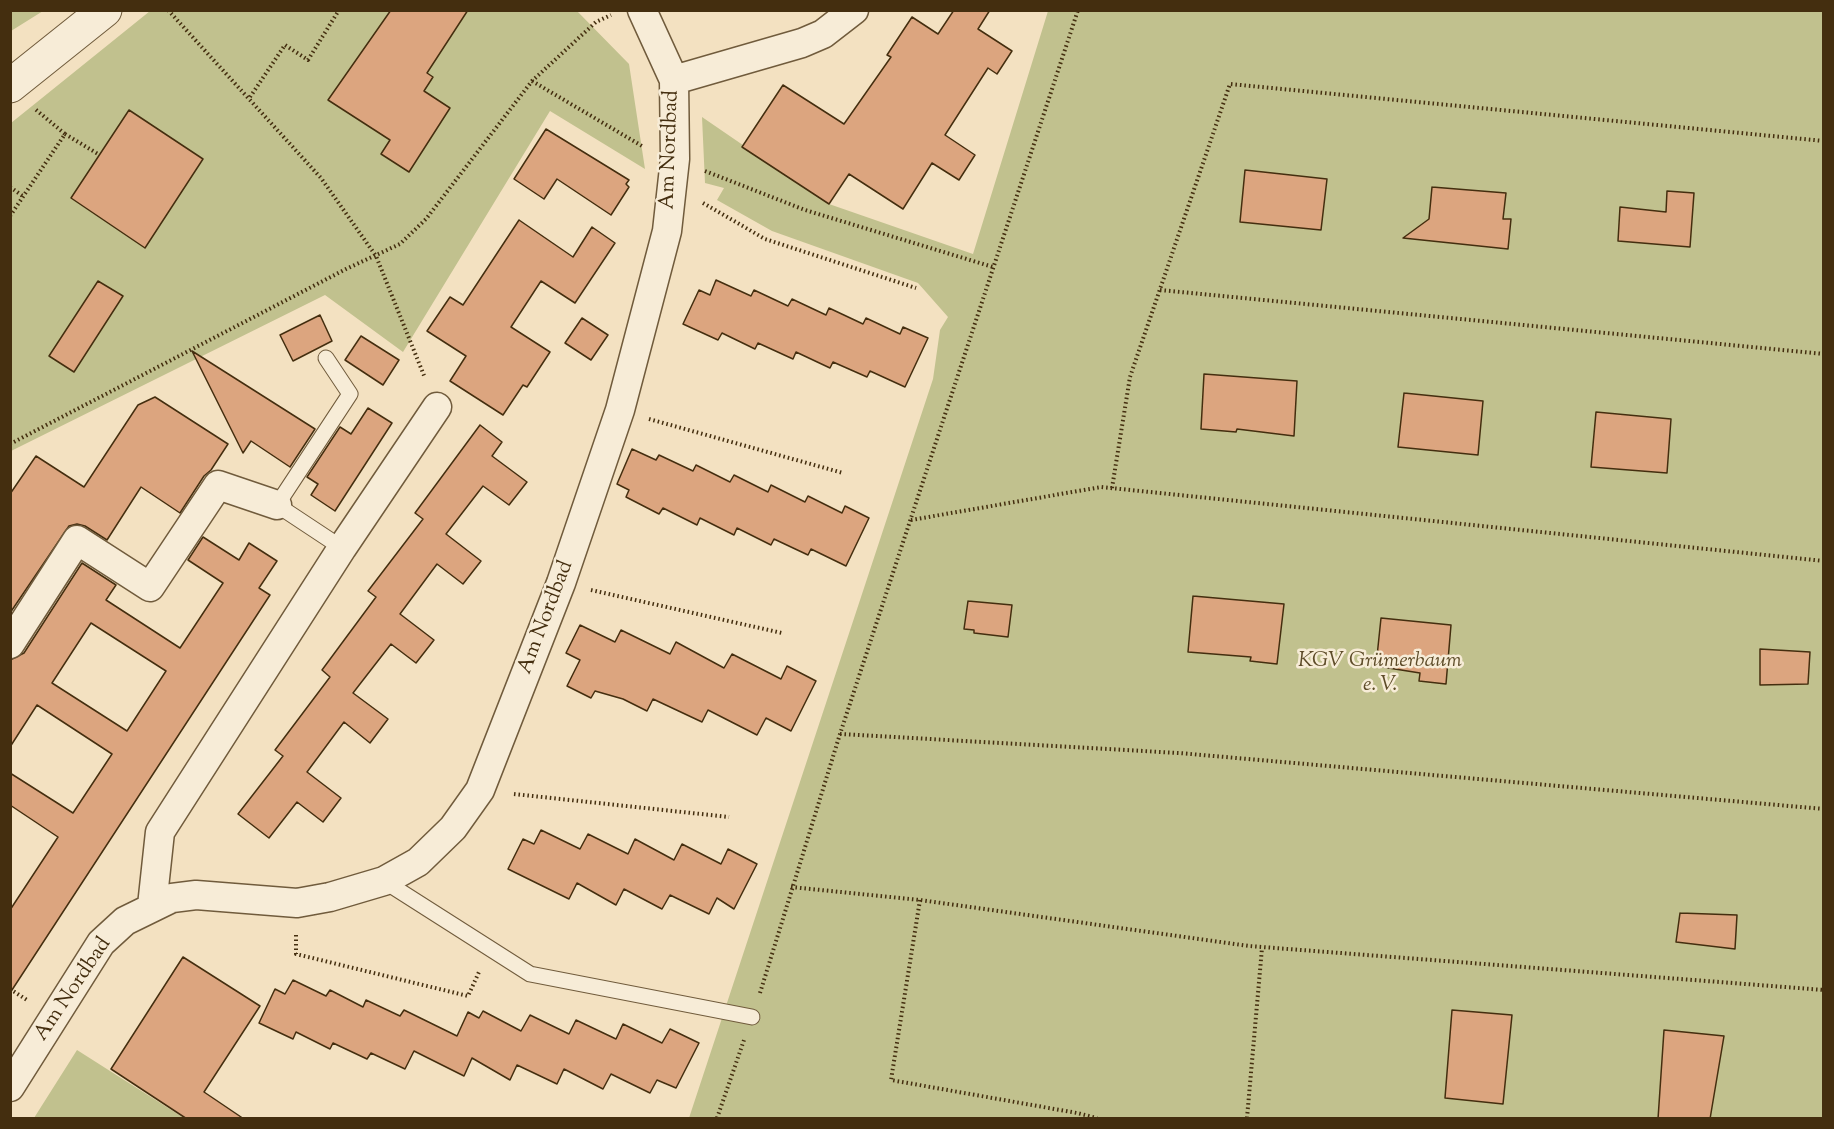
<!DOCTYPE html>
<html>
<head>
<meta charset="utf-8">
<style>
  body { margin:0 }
  #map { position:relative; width:1834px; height:1129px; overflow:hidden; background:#f3e1c1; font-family:"Sorts Mill Goudy",serif }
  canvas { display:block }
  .frame { position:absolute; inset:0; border:12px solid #442e0f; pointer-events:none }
</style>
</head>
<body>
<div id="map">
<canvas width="1834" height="1129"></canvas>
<div class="frame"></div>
</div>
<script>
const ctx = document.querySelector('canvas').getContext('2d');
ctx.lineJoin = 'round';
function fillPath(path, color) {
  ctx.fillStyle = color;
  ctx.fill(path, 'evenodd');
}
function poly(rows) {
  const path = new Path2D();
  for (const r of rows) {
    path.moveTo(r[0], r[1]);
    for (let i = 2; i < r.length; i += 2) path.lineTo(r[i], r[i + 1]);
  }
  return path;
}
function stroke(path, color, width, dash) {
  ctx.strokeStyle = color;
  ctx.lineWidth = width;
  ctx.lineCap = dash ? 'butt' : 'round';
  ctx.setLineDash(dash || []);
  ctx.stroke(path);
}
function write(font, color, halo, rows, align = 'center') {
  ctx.font = font + ' "Sorts Mill Goudy",serif';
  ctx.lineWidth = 5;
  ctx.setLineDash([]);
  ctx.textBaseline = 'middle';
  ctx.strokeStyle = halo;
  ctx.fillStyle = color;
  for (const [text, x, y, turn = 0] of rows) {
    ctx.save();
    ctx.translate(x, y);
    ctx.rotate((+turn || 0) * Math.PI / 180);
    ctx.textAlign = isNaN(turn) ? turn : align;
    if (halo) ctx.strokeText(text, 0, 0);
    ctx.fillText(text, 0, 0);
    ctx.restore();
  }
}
const green = poly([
  [11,10,43,10,43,11,11,31],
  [150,11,577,11,629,64,645,169,550,111,403,352,325,295,11,451,11,123],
  [1048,11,1823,11,1823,1118,689,1118,933,379,940,330,948,317,918,283,772,231,717,200,724,188,705,183,702,117,829,204,973,254],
  [77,1050,184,1118,34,1118]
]);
const building = poly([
  [391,10,468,10,427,73,433,77,424,91,450,108,409,172,381,154,390,140,328,100,391,10],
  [954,10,990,10,978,29,1012,51,997,74,988,68,945,135,975,155,959,180,932,163,903,209,849,174,829,204,742,147,783,85,844,124,891,57,887,55,912,17,938,34,954,10],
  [129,110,203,159,145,248,71,198,129,110],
  [546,129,629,180,626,184,629,187,611,215,557,179,544,199,514,179,546,129],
  [1245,170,1327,179,1321,230,1240,222,1245,170],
  [1432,187,1506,193,1503,219,1511,219,1508,249,1403,238,1429,219,1432,187],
  [1667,191,1694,193,1690,247,1618,241,1620,207,1666,212,1667,191],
  [519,220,573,257,592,227,615,243,575,303,541,281,511,327,550,352,527,387,523,385,503,415,450,381,466,356,427,331,450,297,463,305,519,220],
  [716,280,751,296,754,290,788,306,792,299,826,315,829,308,863,324,866,318,900,334,903,327,928,338,905,387,870,371,867,377,833,362,830,368,796,352,793,359,758,343,755,349,722,333,718,340,683,324,699,290,710,295,716,280],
  [98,281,123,296,74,372,49,356,98,281],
  [320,315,332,341,293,361,280,335,320,315],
  [582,318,608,335,591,360,565,343,582,318],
  [361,336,399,360,383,385,345,360,361,336],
  [192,351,315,429,290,467,251,441,243,453,192,351],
  [1204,374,1297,381,1294,436,1237,429,1236,432,1201,429,1204,374],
  [1404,393,1483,401,1478,455,1398,447,1404,393],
  [155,397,228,444,211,470,204,476,180,513,141,487,107,540,85,526,77,524,69,526,10,613,10,494,36,456,84,487,138,405,155,397],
  [368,408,392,423,335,511,311,495,318,484,307,477,340,427,351,434,368,408],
  [1596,412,1671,419,1667,473,1591,467,1596,412],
  [480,425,502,442,492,456,527,482,509,505,483,486,446,534,481,561,463,584,437,564,400,614,434,640,416,663,391,644,353,693,388,719,370,743,344,722,307,772,341,798,323,822,297,802,269,838,238,814,283,756,275,750,330,677,322,670,376,597,368,591,423,519,415,513,480,425],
  [632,449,656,460,659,455,693,471,696,465,730,482,734,475,768,492,771,485,805,502,808,496,842,513,845,506,869,518,846,566,811,549,808,555,774,539,771,545,737,528,734,535,700,518,697,525,663,508,659,514,626,497,629,490,617,484,632,449],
  [203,537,239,560,249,543,277,561,259,588,270,595,10,993,10,910,58,837,10,805,10,773,73,813,112,754,37,705,10,747,10,660,24,653,82,563,116,585,106,600,180,648,223,583,188,560,203,537],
  [91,623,166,671,127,731,52,683,91,623],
  [1193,596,1284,604,1277,664,1250,661,1251,657,1188,652,1193,596],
  [968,601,1012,605,1008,637,974,633,974,630,964,629,968,601],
  [1381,618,1451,625,1446,684,1419,681,1420,673,1376,666,1381,618],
  [580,625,615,642,621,630,670,654,676,642,724,668,732,654,781,679,787,666,816,681,791,731,766,718,757,735,708,710,702,722,653,699,647,711,623,699,595,691,591,698,567,686,580,660,566,653,580,625],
  [1760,649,1810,652,1808,684,1760,685,1760,649],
  [541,830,580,849,588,834,628,854,635,839,674,860,682,844,721,864,728,849,757,864,734,909,717,898,709,914,670,895,662,909,624,889,616,905,577,883,569,899,508,869,523,839,534,844,541,830],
  [1680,913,1737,915,1735,949,1676,942,1680,913],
  [183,957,260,1006,204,1092,244,1119,187,1119,111,1069,183,957],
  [293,980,326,996,330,990,363,1007,366,1000,400,1016,404,1010,457,1036,468,1012,479,1018,483,1011,521,1031,530,1015,569,1034,576,1020,616,1039,623,1024,662,1043,670,1029,699,1043,676,1088,657,1080,650,1093,611,1074,603,1089,564,1069,557,1084,517,1065,510,1080,472,1058,464,1076,414,1051,405,1069,371,1053,367,1059,333,1043,330,1049,296,1032,293,1039,259,1023,275,989,285,994,293,980],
  [1452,1010,1512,1015,1503,1104,1445,1098,1452,1010],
  [1664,1030,1724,1036,1710,1119,1658,1119,1664,1030]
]);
const path = poly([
  [168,10,321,178,376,256,425,378],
  [532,81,642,146],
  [250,97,285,45,308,60,339,10],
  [65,134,98,154],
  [705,171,805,210,993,267],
  [10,187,24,197],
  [703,203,765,239,916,288],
  [10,216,65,134,35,109],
  [1160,290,1824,354],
  [649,419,843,473],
  [10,444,346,269,400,244,426,219,532,81,596,22,611,15],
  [1112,488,1130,377,1230,84,1824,141],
  [911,520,1101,487,1824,561],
  [591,590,782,633],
  [840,734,1179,753,1824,809],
  [514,794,729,817],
  [791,887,920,900,1249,946,1824,990],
  [920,900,891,1080,1077,1113,1097,1118],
  [296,935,296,954,468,996,479,972],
  [10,989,27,1000],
  [760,993,840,734,1078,10],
  [717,1118,744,1040],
  [1247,1118,1262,948]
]);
const service = poly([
  [326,358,350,394,277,505,342,548],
  [384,881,530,974,752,1017]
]);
const minor = poly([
  [674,80,802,43,823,34,854,10],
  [10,644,77,540,150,587,218,485,277,505],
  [152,906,160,832,342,548,437,407],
  [10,1087,101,943,125,921,172,898,196,895,297,903,330,897,384,881,418,862,453,828,480,790,561,583,620,410,667,231,675,159,674,80,642,10]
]);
const tertiary = poly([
  [10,86,105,10]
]);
const streetNames = [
  ["Am Nordbad",671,150,-88],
  ["Am Nordbad",547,618,-69],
  ["Am Nordbad",74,990,-56]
];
const parkNames = [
  ["KGV Grümerbaum",1380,662],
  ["e. V.",1380,686]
];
fillPath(green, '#c1c18e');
fillPath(building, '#dca57f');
stroke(building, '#442e0f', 1.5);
stroke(service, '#705b3c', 17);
stroke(minor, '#705b3c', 31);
stroke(tertiary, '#705b3c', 35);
stroke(path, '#442e0f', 4, [1.5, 3]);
stroke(service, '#f7ecd7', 15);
stroke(minor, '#f7ecd7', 28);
stroke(tertiary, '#f7ecd7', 33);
write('21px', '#442e0f', '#f7ecd7', streetNames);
write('italic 21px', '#5d4b28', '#f7ecd7', parkNames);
</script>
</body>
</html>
